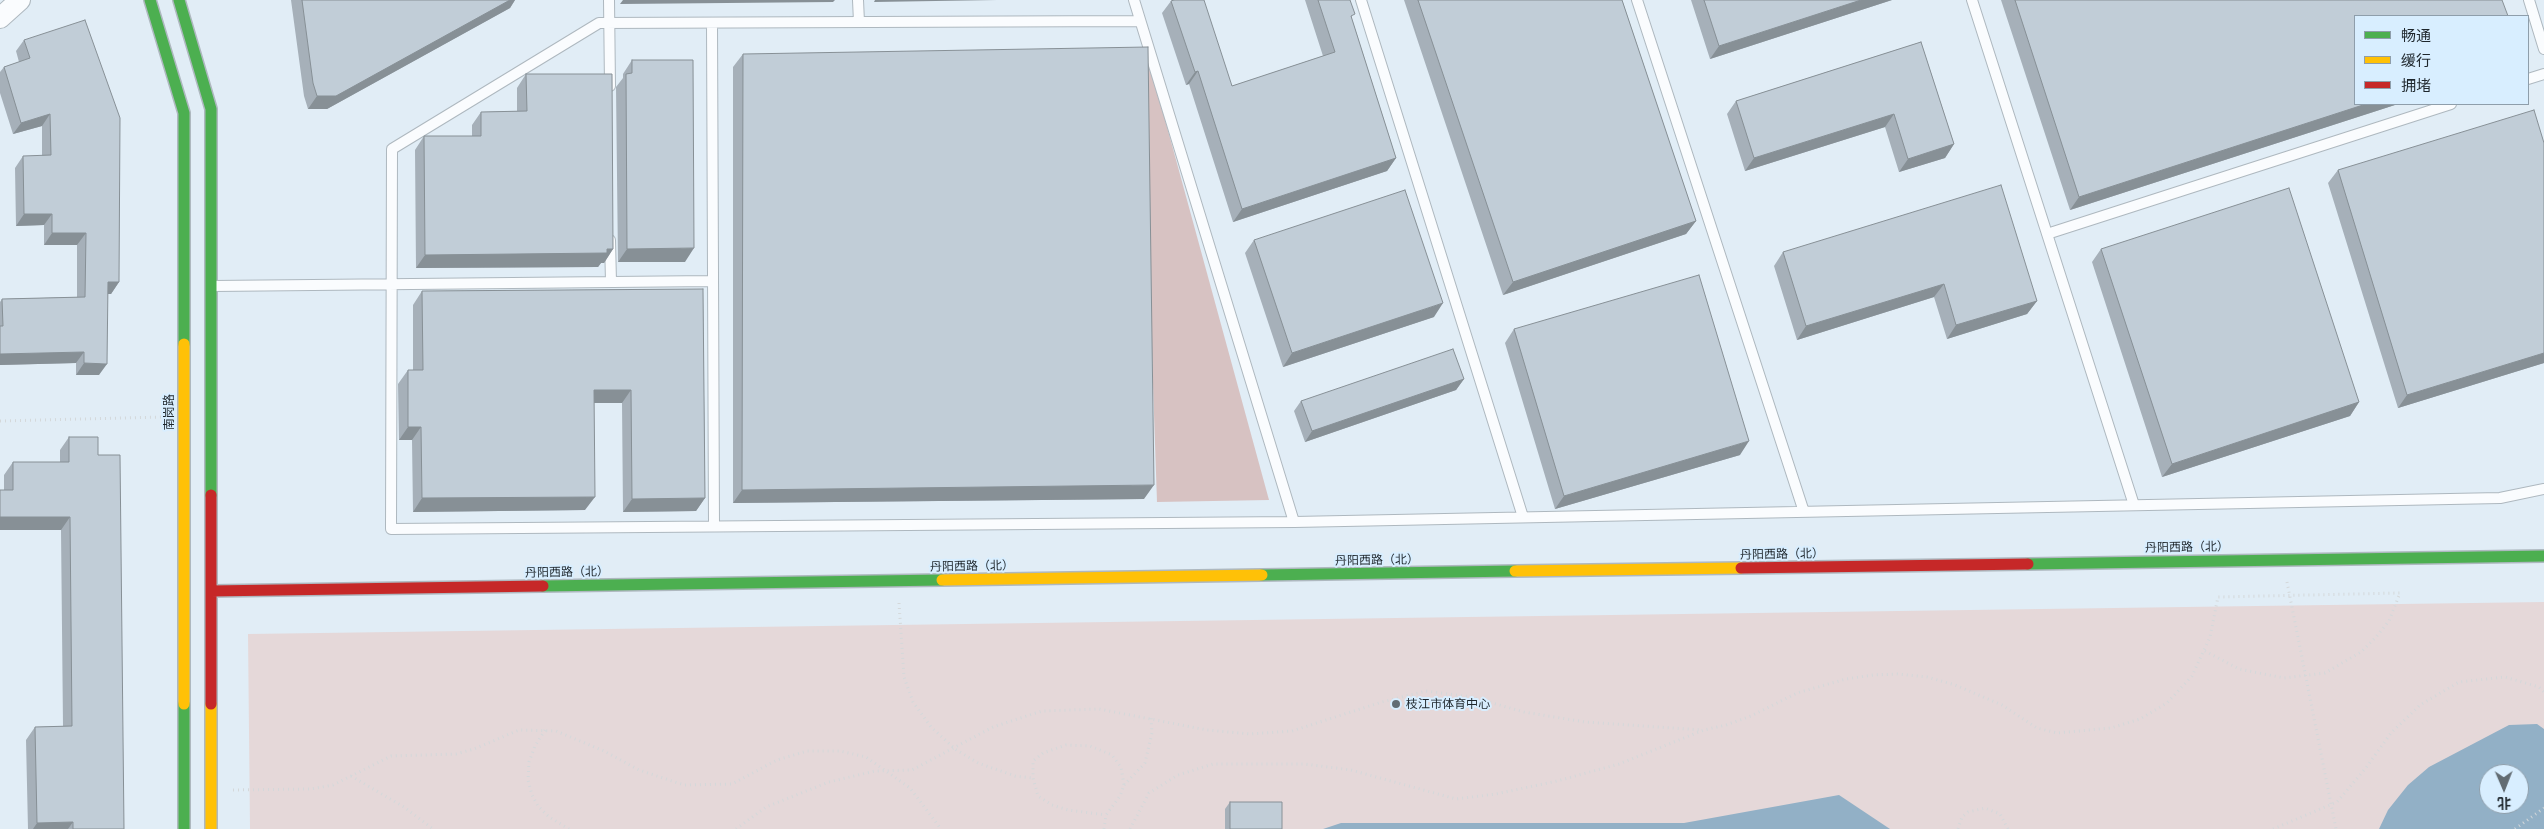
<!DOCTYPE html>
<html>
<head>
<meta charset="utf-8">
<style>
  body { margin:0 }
  #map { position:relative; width:2544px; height:829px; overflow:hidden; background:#e1edf6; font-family:Ubuntu,"Noto Sans SC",sans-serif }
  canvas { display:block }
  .legend { position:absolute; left:2354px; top:15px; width:175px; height:90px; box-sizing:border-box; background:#d8eeff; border:1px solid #8e9eab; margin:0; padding:6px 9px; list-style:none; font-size:15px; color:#1e262c }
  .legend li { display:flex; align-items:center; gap:10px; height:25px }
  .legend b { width:25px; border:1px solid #8e9eab }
  .north { position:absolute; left:2479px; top:764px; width:50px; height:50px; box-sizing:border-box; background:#d8eeff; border:1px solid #8e9eab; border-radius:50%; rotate:179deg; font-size:14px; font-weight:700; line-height:20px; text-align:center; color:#1e262c }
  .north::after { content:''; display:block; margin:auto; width:18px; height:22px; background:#626c73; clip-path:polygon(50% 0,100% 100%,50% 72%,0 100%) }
</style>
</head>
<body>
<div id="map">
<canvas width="2544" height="829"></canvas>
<ul class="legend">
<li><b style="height:6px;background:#4caf50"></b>畅通</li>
<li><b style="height:6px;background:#ffc107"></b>缓行</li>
<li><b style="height:6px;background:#c62828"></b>拥堵</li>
</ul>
<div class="north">北</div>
</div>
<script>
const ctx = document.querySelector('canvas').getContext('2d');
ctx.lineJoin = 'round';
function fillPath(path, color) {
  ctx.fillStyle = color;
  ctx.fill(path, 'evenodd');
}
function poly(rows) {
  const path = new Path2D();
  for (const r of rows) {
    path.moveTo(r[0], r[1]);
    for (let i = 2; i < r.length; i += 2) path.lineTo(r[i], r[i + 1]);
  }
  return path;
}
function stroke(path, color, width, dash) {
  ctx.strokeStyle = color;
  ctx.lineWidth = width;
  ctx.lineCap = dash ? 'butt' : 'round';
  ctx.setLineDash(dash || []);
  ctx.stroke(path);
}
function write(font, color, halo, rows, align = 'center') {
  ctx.font = font + ' Ubuntu,"Noto Sans SC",sans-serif';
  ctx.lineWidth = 4;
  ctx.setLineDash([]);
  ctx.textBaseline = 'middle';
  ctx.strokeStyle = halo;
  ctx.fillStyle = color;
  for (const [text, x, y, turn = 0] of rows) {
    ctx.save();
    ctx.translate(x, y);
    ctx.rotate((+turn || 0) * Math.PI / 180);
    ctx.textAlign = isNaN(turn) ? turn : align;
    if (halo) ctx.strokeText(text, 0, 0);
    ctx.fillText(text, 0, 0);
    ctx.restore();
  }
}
const green = poly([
  [2544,602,2544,829,250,829,248,634],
  [2489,774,2519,774,2519,804,2489,804]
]);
const forest = poly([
  [1142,61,1149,61,1269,500,1157,502]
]);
const water = poly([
  [2537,724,2544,729,2544,829,2379,829,2388,810,2408,785,2429,767,2509,725],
  [2489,774,2519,774,2519,804,2489,804],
  [1839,795,1890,829,1323,829,1341,823,1684,823]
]);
const path = poly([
  [0,421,162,417],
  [2287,582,2336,829],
  [899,603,904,677,913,702,931,727,955,749,978,763,1015,776,1033,778],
  [545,730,535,746,529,762,528,780,532,795,538,806,549,817,569,829],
  [351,776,404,807,433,829],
  [1124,785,1145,763,1152,733,1151,718],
  [233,790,311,789,333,785,391,756,456,754,474,749,519,730,556,731,604,751,639,770,684,785,732,784,777,760,807,751,840,751,866,757,910,788,941,829],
  [736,829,766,807,829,782,875,771,912,770,993,727,1042,711,1099,709,1207,730,1250,734,1292,731,1382,702,1426,691,1471,697,1524,712,1585,722,1702,730],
  [1104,829,1106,815,1120,796,1124,785,1121,767,1112,755,1090,746,1066,745,1043,753,1033,761,1033,778,1038,796,1052,805,1068,810,1106,815],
  [1130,829,1149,793,1178,775,1213,764,1304,764,1351,770,1456,799,1496,794,1557,781,1619,764,1704,730,1726,725,1751,716,1797,693,1846,679,1873,675,1897,674,1927,677,1955,685,2002,705,2037,728,2057,733,2111,728,2140,719,2167,703,2192,676,2210,637,2218,597,2400,593,2389,621,2376,637,2361,652,2325,673,2284,678,2239,669,2205,651],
  [1958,829,1962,817,1968,812,1985,808,2000,814,2008,829],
  [2273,829,2337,802,2365,769,2391,733,2420,705,2459,682,2505,677,2539,687,2544,692],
  [2515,829,2544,808]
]);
const lane = poly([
  [609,0,610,86],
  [858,0,859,22],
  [1134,0,1294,522],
  [1361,0,1523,517],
  [1637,0,1804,512],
  [1972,0,2134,505],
  [2529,0,2544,49],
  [1140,21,599,23,392,149,391,529,1294,522,2500,498,2544,489],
  [712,23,714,526],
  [2528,79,2544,74],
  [2047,234,2451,104],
  [610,240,611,282],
  [213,286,712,281]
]);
const street = poly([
  [0,18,20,0]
]);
const fast = poly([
  [150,0,184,113,184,344],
  [179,0,211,109,211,495],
  [2028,564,2544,556],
  [1262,575,1515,571],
  [543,586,942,580],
  [184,704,184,829]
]);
const slow = poly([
  [184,344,184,704],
  [1515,571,1741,568],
  [942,580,1262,575],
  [211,704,211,829]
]);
const jam = poly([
  [211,495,211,704],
  [1741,568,2028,564],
  [211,591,543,586]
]);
const wall = poly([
  [291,0,515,0,510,8,327,109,308,109,304,96],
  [1305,0,1350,0,1352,19,1396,158,1387,171,1233,222,1189,84,1186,85,1162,13,1171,1,1232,86,1323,56],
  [1404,0,1622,0,1696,221,1686,234,1503,295],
  [1691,0,1892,0,1710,59],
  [2001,0,2502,0,2355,104,2398,104,2070,210],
  [24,40,119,282,111,294,108,294,99,375,76,375,76,363,0,365,0,302,2,299,77,297,77,245,44,245,44,225,16,226,15,168,23,156,42,156,42,126,13,134,0,93,0,72,4,67,19,62,16,51],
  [1921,42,1954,144,1945,158,1899,172,1885,127,1745,171,1727,114,1736,101],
  [743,54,1144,499,733,503,733,67],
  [632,60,685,262,618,262,616,87,623,78,623,74],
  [526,74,613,249,604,263,601,263,598,267,416,268,415,150,424,136,472,136,472,125,481,112,517,111,517,88],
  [2544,143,2544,363,2398,408,2328,183,2338,170],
  [1254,240,1434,317,1283,367,1245,253],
  [2101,249,2359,402,2350,416,2162,477,2092,262],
  [1783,252,2037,301,2027,314,1947,339,1934,297,1797,340,1774,266],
  [703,289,705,498,696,511,623,512,622,403,594,403,585,510,413,512,412,440,399,440,398,384,408,370,413,370,413,305,422,291],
  [1514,329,1740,455,1555,509,1505,343],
  [1464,379,1456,390,1305,442,1294,411,1301,401],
  [69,437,98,455,124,829,28,829,26,740,35,727,63,726,61,530,4,490,4,475,13,462,60,462,60,450],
  [1230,802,1282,829,1225,829,1225,809]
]);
const shadedWall = poly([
  [510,0,515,0,510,8,327,109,308,109,317,96],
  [623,0,835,0,833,2,620,4],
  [875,0,997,0,874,2],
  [1861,0,1892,0,1710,59,1719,46],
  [1198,71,1189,84,1186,85,1195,72],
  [2366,104,2398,104,2070,210,2079,197],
  [50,114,42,126,13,134,21,123],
  [1894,114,1885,127,1745,171,1754,158],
  [1954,144,1945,158,1899,172,1908,159],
  [1396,158,1387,171,1233,222,1242,209],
  [24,214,52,214,44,225,16,226],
  [1696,221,1686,234,1503,295,1513,282],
  [52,233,86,233,77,245,44,245],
  [694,248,685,262,618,262,627,249],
  [613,249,604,263,601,263,598,267,416,268,425,255],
  [108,282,119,282,111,294,100,294],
  [1944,284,1934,297,1797,340,1806,326],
  [2037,301,2027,314,1947,339,1956,325],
  [1443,303,1434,317,1283,367,1292,353],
  [84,352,76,363,0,365,0,354],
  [2544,353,2544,363,2398,408,2407,395],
  [84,363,107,364,99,375,76,375],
  [1464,379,1456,390,1305,442,1312,431],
  [594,390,631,390,622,403,584,403],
  [2359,402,2350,416,2162,477,2172,464],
  [408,427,421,427,412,440,399,440],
  [1749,441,1740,455,1555,509,1564,496],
  [1154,485,1144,499,733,503,742,490],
  [595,497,585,510,413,512,422,498],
  [705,498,696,511,623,512,632,499],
  [0,517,70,517,61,530,0,530],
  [73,822,68,829,33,829,37,823]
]);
const building = poly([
  [302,0,510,0,336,96,317,96,313,83,302,0],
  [1174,0,1204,0,1232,86,1335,52,1318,0,1350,0,1355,14,1351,16,1396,158,1242,209,1198,71,1195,72,1171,1,1174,0],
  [1418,0,1622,0,1696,221,1513,282,1418,0],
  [1704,0,1861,0,1719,46,1704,0],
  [2015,0,2502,0,2508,16,2355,16,2355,104,2366,104,2079,197,2015,0],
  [85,20,120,118,119,282,108,282,107,364,84,363,84,352,0,354,0,326,3,326,2,299,85,297,86,233,52,233,52,214,24,214,23,156,51,155,50,114,21,123,4,67,30,58,24,40,85,20],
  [1921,42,1954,144,1908,159,1894,114,1754,158,1736,101,1921,42],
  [1148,47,1154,485,742,490,743,54,1148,47],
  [632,60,693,60,694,248,627,249,626,74,632,73,632,60],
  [526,74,612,74,613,249,607,249,607,253,425,255,424,136,481,136,481,112,527,111,526,74],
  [2534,110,2544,143,2544,353,2407,395,2338,170,2534,110],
  [2001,185,2037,301,1956,325,1944,284,1806,326,1783,252,2001,185],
  [2289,188,2359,402,2172,464,2101,249,2289,188],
  [1405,190,1443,303,1292,353,1254,240,1405,190],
  [1699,275,1749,441,1564,496,1514,329,1699,275],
  [703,289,705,498,632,499,631,390,594,390,595,497,422,498,421,427,408,427,408,370,423,370,422,291,703,289],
  [1453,349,1464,379,1312,431,1301,401,1453,349],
  [69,437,98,437,98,455,120,455,124,829,73,829,73,822,37,823,35,727,72,726,70,517,0,517,0,490,13,490,13,462,69,462,69,437],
  [1230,802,1282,802,1282,829,1230,829,1230,802]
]);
const markers = [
  [1396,704,5,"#626c73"]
];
const streetNames = [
  ["南岗路",169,412,-90],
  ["丹阳西路（北）",2187,547,-1],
  ["丹阳西路（北）",1782,554,-1],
  ["丹阳西路（北）",1377,560,-1],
  ["丹阳西路（北）",972,566,-1],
  ["丹阳西路（北）",567,572,-1]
];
const poiNames = [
  ["枝江市体育中心",1406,704]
];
fillPath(green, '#e5d8d9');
fillPath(forest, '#d7c2c2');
fillPath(water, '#92b0c6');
stroke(lane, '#aeb8bf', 12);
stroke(street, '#aeb8bf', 22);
stroke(fast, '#aeb8bf', 14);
stroke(slow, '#aeb8bf', 14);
stroke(jam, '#aeb8bf', 14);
stroke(path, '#d4d8da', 3, [1, 4]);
stroke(lane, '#fafcfe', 10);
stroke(street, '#fafcfe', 20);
stroke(fast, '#4caf50', 11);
stroke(slow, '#ffc107', 11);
stroke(jam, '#c62828', 11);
fillPath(wall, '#a6b0b9');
fillPath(shadedWall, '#879096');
fillPath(building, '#c1cdd7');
stroke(building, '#879096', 1);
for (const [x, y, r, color] of markers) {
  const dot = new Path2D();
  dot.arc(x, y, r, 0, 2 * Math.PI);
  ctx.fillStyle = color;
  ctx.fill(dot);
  stroke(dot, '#d8eeff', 2);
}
write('12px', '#1e262c', '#d8eeff', streetNames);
write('12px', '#1e262c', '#d8eeff', poiNames, 'left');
</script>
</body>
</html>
